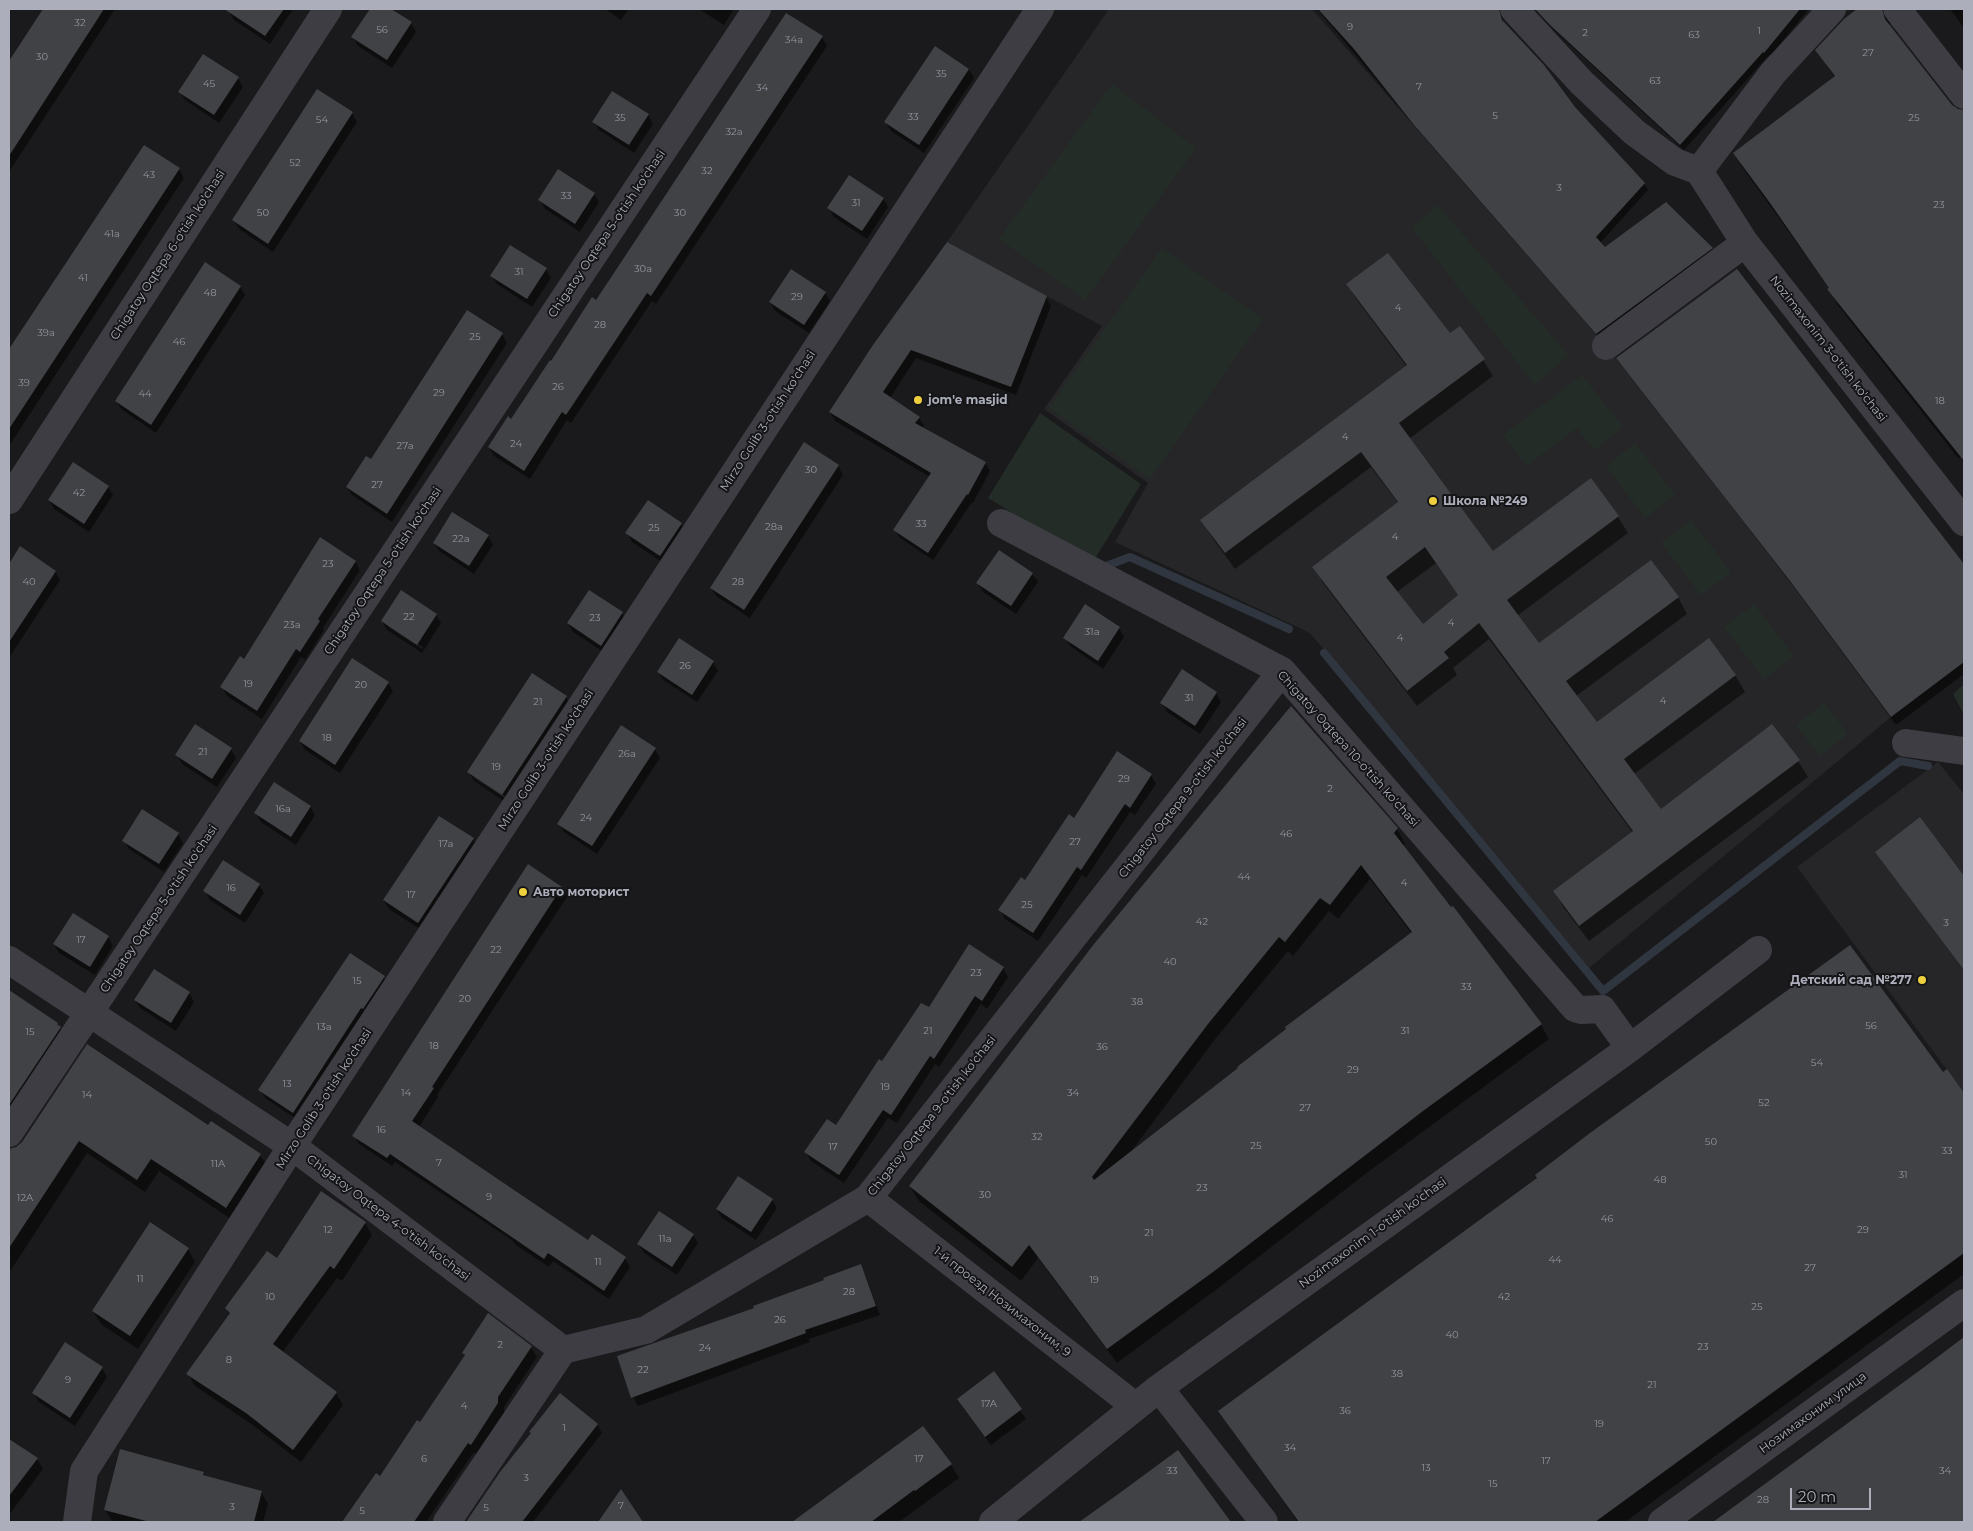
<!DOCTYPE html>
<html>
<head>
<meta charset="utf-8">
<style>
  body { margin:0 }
  #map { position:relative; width:1973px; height:1531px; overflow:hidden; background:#1a1a1c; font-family:Montserrat,sans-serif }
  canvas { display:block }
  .frame { position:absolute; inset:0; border:10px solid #acafbb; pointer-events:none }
  .scale { position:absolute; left:1790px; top:1488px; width:81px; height:22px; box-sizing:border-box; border:2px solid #acafbb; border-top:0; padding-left:6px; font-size:15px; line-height:18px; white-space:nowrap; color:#acafbb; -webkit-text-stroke:4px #151517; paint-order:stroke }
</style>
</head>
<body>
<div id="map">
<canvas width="1973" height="1531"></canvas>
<div class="frame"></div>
<div class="scale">20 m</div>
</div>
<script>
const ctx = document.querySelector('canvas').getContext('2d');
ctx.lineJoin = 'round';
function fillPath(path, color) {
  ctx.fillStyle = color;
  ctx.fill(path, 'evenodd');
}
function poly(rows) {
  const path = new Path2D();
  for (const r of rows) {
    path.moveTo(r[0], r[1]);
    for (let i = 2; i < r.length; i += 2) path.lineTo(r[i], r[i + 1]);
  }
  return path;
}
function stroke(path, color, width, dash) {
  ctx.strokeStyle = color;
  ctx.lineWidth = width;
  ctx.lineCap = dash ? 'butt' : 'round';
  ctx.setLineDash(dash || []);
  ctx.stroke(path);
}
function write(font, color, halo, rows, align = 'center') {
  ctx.font = font + ' Montserrat,sans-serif';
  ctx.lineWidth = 4;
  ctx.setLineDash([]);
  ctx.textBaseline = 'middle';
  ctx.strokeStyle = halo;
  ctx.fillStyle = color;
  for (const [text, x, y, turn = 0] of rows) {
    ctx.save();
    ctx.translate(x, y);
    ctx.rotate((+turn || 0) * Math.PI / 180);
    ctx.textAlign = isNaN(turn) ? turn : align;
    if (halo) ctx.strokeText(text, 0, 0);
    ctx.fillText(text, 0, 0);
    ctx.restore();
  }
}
const built = poly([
  [1109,9,1312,9,1606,346,1790,581,1891,717,1589,968,1310,633,1115,542,1148,483,1044,409,1102,326,947,242],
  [1938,762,1964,794,1964,1093,1797,867]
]);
const green = poly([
  [1112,84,1196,148,1085,300,999,239],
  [1437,205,1569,355,1535,385,1412,228],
  [1162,248,1263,319,1150,479,1049,408],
  [1582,375,1623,427,1594,450,1577,428,1527,466,1503,435],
  [1040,413,1141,484,1093,562,988,498],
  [1635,443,1675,495,1645,518,1606,466],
  [1691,520,1731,572,1701,595,1661,543],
  [1754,604,1794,656,1764,679,1724,627],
  [1964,684,1964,715,1953,694],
  [1824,703,1848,734,1820,756,1796,725]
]);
const shadow = poly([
  [45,9,115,9,9,172,9,63],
  [231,9,293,9,270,44,234,20,229,12],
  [371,9,389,9,411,23,416,32,392,68,358,46,353,37],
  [605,9,629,9,621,20],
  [699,9,734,9,724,25],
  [1317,9,1501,9,1503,22,1574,108,1644,184,1648,190,1600,243,1605,249,1712,248,1715,254,1601,339,1419,131],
  [1534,9,1809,9,1771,55,1769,55,1684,150,1556,32],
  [1859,9,1883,9,1890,20,1889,26,1951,105,1957,110,1964,112,1964,463,1960,457,1958,458,1837,304,1830,289,1742,167,1734,153,1835,78,1817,50,1845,20],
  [1950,9,1964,9,1964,28],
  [822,37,827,46,656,304,652,301,571,423,567,420,530,479,494,456,489,447,512,420,597,302],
  [969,69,974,78,924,153,891,131,886,123],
  [238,78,243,87,219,123,185,100,180,92],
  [352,113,357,122,273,252,239,229,234,220],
  [648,115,653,124,634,153,599,130,594,122],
  [144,146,179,169,184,178,9,446,9,353],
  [594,194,599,202,580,232,545,209,540,200],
  [883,198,888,207,867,239,834,217,829,208],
  [546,269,551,278,532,307,497,284,492,276],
  [1737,271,1964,567,1964,674,1896,725,1796,590,1618,358],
  [1347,284,1450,335,1483,360,1493,376,1409,439,1493,553,1591,480,1618,517,1628,533,1517,616,1539,645,1678,597,1687,614,1576,696,1597,724,1735,675,1745,692,1634,774,1661,811,1798,761,1808,777,1589,941,1564,908,1555,892,1633,833,1489,639,1453,668,1457,675,1417,706,1323,583,1314,567,1398,503,1371,467,1235,569,1211,536,1202,520,1407,367,1357,300],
  [1436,563,1459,596,1422,626,1397,592],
  [240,287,245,295,156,433,121,409,116,401],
  [825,293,830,301,809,333,775,311,770,302],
  [1046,297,1051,306,1016,395,916,358,890,398,919,418,924,426,922,428,985,463,990,471,973,503,972,502,933,560,900,538,895,530,930,477,835,421,830,412,874,345],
  [502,334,507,343,392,522,352,495,347,487],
  [838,466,843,475,750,618,716,596,711,588],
  [108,487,113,495,89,532,54,509,49,500],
  [681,524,686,532,665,564,632,542,627,533],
  [488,536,493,545,474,574,439,551,434,543],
  [20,548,55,571,60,580,9,658,9,566],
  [355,561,360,570,323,628,324,630,305,660,301,657,262,719,227,696,222,687,245,661],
  [1032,574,1038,582,1016,614,983,592,978,584],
  [589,591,622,613,627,622,607,654,573,632,568,623],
  [1086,606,1119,628,1124,637,1103,669,1070,646,1065,638],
  [436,615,441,623,422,653,387,630,382,621],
  [388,624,423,647,422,649,388,627],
  [713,662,718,671,697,702,663,680,658,672],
  [388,683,393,691,340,773,305,750,300,741],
  [1216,693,1221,702,1200,734,1167,712,1162,703],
  [566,697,571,706,507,803,474,781,469,772],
  [474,775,508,798,507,800,474,778],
  [231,749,236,758,217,787,182,764,177,755],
  [655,749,660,758,597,854,564,832,559,824],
  [1151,775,1156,784,1135,815,1130,812,1086,878,1082,875,1038,941,1005,919,1000,910,1025,881,1074,819],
  [310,806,315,815,296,845,261,822,256,813],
  [440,817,473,839,478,848,423,931,389,909,384,901],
  [1920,819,1964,878,1964,970,1882,861],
  [1397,829,1405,844,1403,846,1450,909,1452,908,1541,1025,1549,1039,1368,1172,1221,1286,1117,1363,1038,1258,1021,1281,919,1201,910,1187],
  [1370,879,1412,934,1130,1153,1216,1038,1288,951,1293,956,1329,911,1338,919],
  [178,834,183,843,164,872,129,849,124,841],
  [528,866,561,888,567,897,437,1095,438,1097,419,1127,588,1242,592,1236,625,1258,630,1267,609,1299,553,1261,549,1267,516,1245,513,1241,395,1162,392,1166,359,1144,354,1136],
  [259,885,264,893,245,923,210,900,205,891],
  [73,915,108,937,113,946,95,975,59,953,54,944],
  [1003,968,1008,977,987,1009,981,1004,939,1067,935,1064,897,1123,888,1118,844,1183,811,1161,806,1152,836,1127,883,1063,929,1009],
  [154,970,189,993,194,1002,176,1031,140,1008,135,1000],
  [384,977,389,985,298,1120,265,1098,260,1090],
  [9,991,57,1023,68,1041,9,1129],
  [1946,1071,1964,1096,1964,1274,1625,1522,1298,1522,1229,1426,1220,1411],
  [208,1127,260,1155,268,1168,234,1221,159,1171,145,1192,87,1153,9,1273,9,1150,16,1148,23,1142],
  [772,1200,777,1208,756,1240,722,1218,717,1210],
  [365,1223,372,1235,342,1281,337,1278,282,1353,336,1393,343,1405,301,1462,254,1426,195,1386,188,1374,230,1315,226,1308,277,1259],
  [693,1235,698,1243,677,1275,644,1253,638,1244],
  [188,1249,195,1262,138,1349,101,1324,93,1311],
  [860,1266,865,1275,880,1315,809,1339,810,1342,638,1406,633,1397,756,1308],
  [1964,1339,1964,1522,1720,1522,1772,1480],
  [531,1347,537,1357,504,1407,504,1414,477,1454,474,1452,426,1522,343,1522,376,1475,380,1478,421,1424,465,1357,463,1353],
  [102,1368,107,1377,75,1426,39,1402,34,1393],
  [993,1373,1026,1419,991,1445,963,1408],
  [597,1424,602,1433,533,1522,467,1522,501,1473,532,1434,530,1432],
  [923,1428,951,1465,959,1478,899,1522,795,1522],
  [9,1440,37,1459,43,1469,9,1515],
  [1178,1452,1229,1522,1081,1522],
  [203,1473,206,1477,261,1492,268,1504,263,1522,115,1522,112,1521,105,1510]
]);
const stream = poly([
  [1106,566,1130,557,1289,629],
  [1324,653,1603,991,1900,761,1928,766]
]);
const building = poly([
  [43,9,104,9,9,156,9,61],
  [224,9,284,9,265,36],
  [370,9,391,9,412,22,387,60,351,37],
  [1318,9,1499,9,1502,20,1544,65,1575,107,1645,183,1596,237,1605,247,1666,202,1713,248,1596,334,1414,125,1354,49],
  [1535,9,1800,9,1764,53,1763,52,1680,145,1551,26],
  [1857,9,1882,9,1885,19,1952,105,1958,109,1964,110,1964,461,1827,289,1829,288,1770,203,1733,153,1835,76,1815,50,1844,19],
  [786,13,823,36,651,296,647,293,566,415,562,412,524,471,488,447,508,416,511,419,550,360,551,361,592,297,596,300],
  [935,46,969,69,919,145,884,122],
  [203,54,239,77,214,115,178,92],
  [317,89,353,112,268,244,232,220],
  [612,91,649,114,629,145,592,122],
  [144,145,180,168,9,429,9,349],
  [558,169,595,193,575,224,538,200],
  [849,175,884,198,862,231,827,208],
  [947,242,1047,296,1011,387,911,350,883,392,920,417,915,423,986,462,968,495,967,494,928,553,893,530,931,473,829,412,873,345],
  [510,245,547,268,527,299,490,276],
  [1388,253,1450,333,1460,326,1485,359,1399,423,1493,551,1591,478,1619,516,1507,600,1539,643,1651,560,1679,597,1566,681,1597,722,1709,638,1736,675,1624,759,1661,809,1772,724,1800,760,1579,926,1553,891,1633,831,1479,623,1444,652,1449,658,1407,691,1312,567,1398,502,1361,452,1225,553,1200,520,1407,365,1346,284],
  [1425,547,1458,595,1423,624,1386,577],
  [205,262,241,286,151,425,115,401],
  [791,269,826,292,804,325,769,302],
  [1737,269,1964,564,1964,662,1891,717,1790,581,1616,358],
  [467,310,503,333,387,514,346,487,366,456,371,459],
  [804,442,839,465,744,610,710,588],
  [73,462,109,486,84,524,48,500],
  [648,500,682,523,660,556,625,533],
  [452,512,489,535,469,566,433,543],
  [320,537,356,561,318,619,320,621,300,652,296,649,257,711,220,687,240,656,244,659],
  [20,546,56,571,9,642,9,564],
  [999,550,1033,573,1011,606,976,583],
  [401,590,437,614,417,645,381,621],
  [589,590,623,612,601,646,567,623],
  [1085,604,1120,627,1098,661,1063,638],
  [679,638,714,661,692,695,657,672],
  [352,658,389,682,335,765,299,741],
  [1182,669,1217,692,1195,726,1160,703],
  [532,673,567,696,502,795,467,772],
  [1291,706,1398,828,1394,833,1451,907,1453,906,1542,1024,1423,1111,1213,1272,1107,1349,1029,1245,1012,1267,909,1186,1094,944],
  [1361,865,1412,932,1285,1027,1286,1029,1237,1067,1238,1068,1094,1180,1092,1177,1208,1024,1279,937,1285,942,1320,898,1330,905],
  [195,724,232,748,212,779,175,755],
  [621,725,656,748,592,846,557,824],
  [1117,751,1152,774,1130,808,1125,804,1081,870,1077,867,1033,933,998,910,1021,877,1025,880,1069,814,1074,818],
  [274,782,311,806,291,837,254,813],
  [142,809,179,833,159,864,122,841],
  [439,816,474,838,418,923,383,900],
  [1920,817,1964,876,1964,970,1875,852],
  [223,860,260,884,240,915,203,891],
  [528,864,562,887,432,1087,434,1088,412,1121,588,1240,592,1234,626,1257,604,1291,548,1253,544,1259,390,1154,387,1158,352,1136],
  [73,913,109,936,90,967,53,944],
  [969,944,1004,967,982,1001,975,996,934,1059,930,1056,891,1115,883,1110,839,1175,804,1152,827,1119,836,1125,879,1059,882,1061,921,1003,929,1007],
  [1850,945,1943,1072,1947,1069,1964,1093,1964,1253,1595,1522,1299,1522,1218,1411,1537,1178,1535,1175,1590,1133],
  [350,953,385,976,363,1009,361,1008,293,1113,258,1090],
  [154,969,190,992,171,1023,134,1000],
  [9,990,58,1023,57,1024,61,1027,9,1105],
  [87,1044,208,1125,211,1121,261,1154,226,1208,151,1159,137,1180,79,1141,9,1248,9,1149,16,1147,22,1142],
  [738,1176,773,1199,751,1232,716,1209],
  [321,1191,366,1222,334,1269,330,1266,273,1344,337,1392,293,1450,246,1413,186,1374,230,1313,225,1308,267,1251,277,1258],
  [659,1211,694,1234,672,1267,637,1244],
  [150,1222,189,1248,130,1336,92,1311],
  [861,1264,876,1306,805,1330,806,1333,631,1398,617,1356,754,1308,753,1306,824,1280,823,1278],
  [488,1313,532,1346,498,1397,498,1403,471,1445,468,1443,414,1522,342,1522,376,1473,380,1476,417,1420,420,1422,465,1355,462,1353],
  [1964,1337,1964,1522,1713,1522,1927,1365],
  [65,1342,103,1367,70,1418,32,1393],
  [994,1371,1022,1409,985,1437,957,1399],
  [560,1393,598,1424,522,1522,466,1522,500,1472,531,1433,529,1432],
  [923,1426,952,1464,915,1491,914,1490,871,1522,792,1522],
  [9,1439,38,1458,9,1496],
  [120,1449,204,1472,203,1475,262,1491,254,1522,150,1522,104,1510],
  [1178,1450,1231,1522,1079,1522,1117,1495],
  [621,1489,643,1522,598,1522]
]);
const minor = poly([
  [1514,9,1581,82,1634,132,1675,162,1699,171],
  [1897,9,1964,95],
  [1699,171,1745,243,1964,522],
  [1699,171,1773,73,1832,9],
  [1606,346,1745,243],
  [9,500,328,9],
  [1001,523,1282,671,1575,1008,1581,1010,1602,1009,1630,1048],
  [1906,743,1964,751],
  [9,960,292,1146,563,1350],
  [9,1133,757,9],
  [868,1198,1135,1406],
  [1159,1388,1264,1522],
  [77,1522,84,1471,292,1146,1040,9],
  [447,1522,563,1350,646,1330,868,1198,1282,671],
  [993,1522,1159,1388,1630,1048,1758,950],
  [1662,1522,1964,1303]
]);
const markers = [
  [918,400,5,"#eed03f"],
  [1433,501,5,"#eed03f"],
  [523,892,5,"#eed03f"],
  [1922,980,5,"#eed03f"]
];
const numberNames = [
  ["32",80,23],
  ["9",1350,27],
  ["56",382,30],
  ["1",1759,31],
  ["2",1585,33],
  ["63",1694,35],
  ["34a",794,40],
  ["27",1868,53],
  ["30",42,57],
  ["35",941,74],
  ["63",1655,81],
  ["45",209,84],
  ["7",1419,87],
  ["34",762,88],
  ["5",1495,116],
  ["33",913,117],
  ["35",620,118],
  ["25",1914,118],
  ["54",322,120],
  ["32a",734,132],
  ["52",295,163],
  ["32",707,171],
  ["43",149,175],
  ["3",1559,188],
  ["33",566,196],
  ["31",856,203],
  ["23",1939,205],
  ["50",263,213],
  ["30",680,213],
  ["41a",112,234],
  ["30a",643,269],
  ["31",519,272],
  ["41",83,278],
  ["48",210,293],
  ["29",797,297],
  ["4",1398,308],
  ["28",600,325],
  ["39a",46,333],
  ["25",475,337],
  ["46",179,342],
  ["39",24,383],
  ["26",558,387],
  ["29",439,393],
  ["44",145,394],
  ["18",1940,401],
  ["4",1345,437],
  ["24",516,444],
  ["27a",405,446],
  ["30",811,470],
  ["27",377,485],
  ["42",79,493],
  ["33",921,524],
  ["28a",774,527],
  ["25",654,528],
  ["4",1395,537],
  ["22a",461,539],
  ["23",328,564],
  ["40",29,582],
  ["28",738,582],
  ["22",409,617],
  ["23",595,618],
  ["4",1451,623],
  ["23a",292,625],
  ["31a",1092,632],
  ["4",1400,638],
  ["26",685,666],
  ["19",248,684],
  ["20",361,685],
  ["31",1189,698],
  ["4",1663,701],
  ["21",538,702],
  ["18",327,738],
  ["21",203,752],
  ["26a",627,754],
  ["19",496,767],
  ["29",1124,779],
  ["2",1330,789],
  ["16a",283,809],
  ["24",586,818],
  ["46",1286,834],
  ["27",1075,842],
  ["17a",446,844],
  ["44",1244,877],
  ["4",1404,883],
  ["16",231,888],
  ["17",411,895],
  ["25",1027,905],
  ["42",1202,922],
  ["3",1946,923],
  ["17",81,940],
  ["22",496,950],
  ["40",1170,962],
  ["23",976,973],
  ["15",357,981],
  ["33",1466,987],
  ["20",465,999],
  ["38",1137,1002],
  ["56",1871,1026],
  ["13a",324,1027],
  ["21",928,1031],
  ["31",1405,1031],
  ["15",30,1032],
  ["18",434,1046],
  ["36",1102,1047],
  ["54",1817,1063],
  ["29",1353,1070],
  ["13",287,1084],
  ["19",885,1087],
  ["14",406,1093],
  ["34",1073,1093],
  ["14",87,1095],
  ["52",1764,1103],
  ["27",1305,1108],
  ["16",381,1130],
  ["32",1037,1137],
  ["50",1711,1142],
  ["25",1256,1146],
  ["17",833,1147],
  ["33",1947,1151],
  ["7",439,1163],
  ["11A",218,1164],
  ["31",1903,1175],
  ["48",1660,1180],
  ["23",1202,1188],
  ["30",985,1195],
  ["9",489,1197],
  ["12A",25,1198],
  ["46",1607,1219],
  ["12",328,1230],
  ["29",1863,1230],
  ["21",1149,1233],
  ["11a",665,1239],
  ["44",1555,1260],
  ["11",598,1262],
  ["27",1810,1268],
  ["11",140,1279],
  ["19",1094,1280],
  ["28",849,1292],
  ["10",270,1297],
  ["42",1504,1297],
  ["25",1757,1307],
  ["26",780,1320],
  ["40",1452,1335],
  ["2",500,1345],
  ["23",1703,1347],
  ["24",705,1348],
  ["8",229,1360],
  ["22",643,1370],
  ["38",1397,1374],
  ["9",68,1380],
  ["21",1652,1385],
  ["17A",989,1404],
  ["4",464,1406],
  ["36",1345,1411],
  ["19",1599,1424],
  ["1",564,1428],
  ["34",1290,1448],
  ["6",424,1459],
  ["17",919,1459],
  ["17",1546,1461],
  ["13",1426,1468],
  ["33",1172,1471],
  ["34",1945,1471],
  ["3",526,1478],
  ["15",1493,1484],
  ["28",1763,1500],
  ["7",621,1506],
  ["3",232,1507],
  ["5",486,1508],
  ["5",362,1511]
];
const streetNames = [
  ["Chigatoy Oqtepa 5-o'tish ko'chasi",607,234,-56],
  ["Chigatoy Oqtepa 6-o'tish ko'chasi",168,255,-57],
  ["Nozimaxonim 3-o'tish ko'chasi",1828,349,52],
  ["Mirzo Golib 3-o'tish ko'chasi",768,421,-57],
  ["Chigatoy Oqtepa 5-o'tish ko'chasi",383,571,-56],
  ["Chigatoy Oqtepa 10-o'tish ko'chasi",1348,749,48],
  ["Mirzo Golib 3-o'tish ko'chasi",546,760,-57],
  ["Chigatoy Oqtepa 9-o'tish ko'chasi",1183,798,-52],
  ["Chigatoy Oqtepa 5-o'tish ko'chasi",159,909,-56],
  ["Mirzo Golib 3-o'tish ko'chasi",324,1099,-57],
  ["Chigatoy Oqtepa 9-o'tish ko'chasi",932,1116,-52],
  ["Chigatoy Oqtepa 4-o'tish ko'chasi",388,1218,37],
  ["Nozimaxonim 1-o'tish ko'chasi",1373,1233,-36],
  ["1-й проезд Нозимахоним, 9",1002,1302,38],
  ["Нозимахоним улица",1813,1413,-36]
];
const poiNames = [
  ["jom'e masjid",928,400],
  ["Школа №249",1443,501],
  ["Авто моторист",533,892],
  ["Детский сад №277",1912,980,"right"]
];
fillPath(built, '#262629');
fillPath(green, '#232c26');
fillPath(shadow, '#0007');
stroke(stream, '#303640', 8);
fillPath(building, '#414246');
stroke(minor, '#3d3d43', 28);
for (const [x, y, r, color] of markers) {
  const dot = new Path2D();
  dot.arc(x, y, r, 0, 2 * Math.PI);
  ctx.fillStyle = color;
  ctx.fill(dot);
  stroke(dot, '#151517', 2);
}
write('10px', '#91949e', null, numberNames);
write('12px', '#acafbb', '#151517', streetNames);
write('bold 12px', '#acafbb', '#151517', poiNames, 'left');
</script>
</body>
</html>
